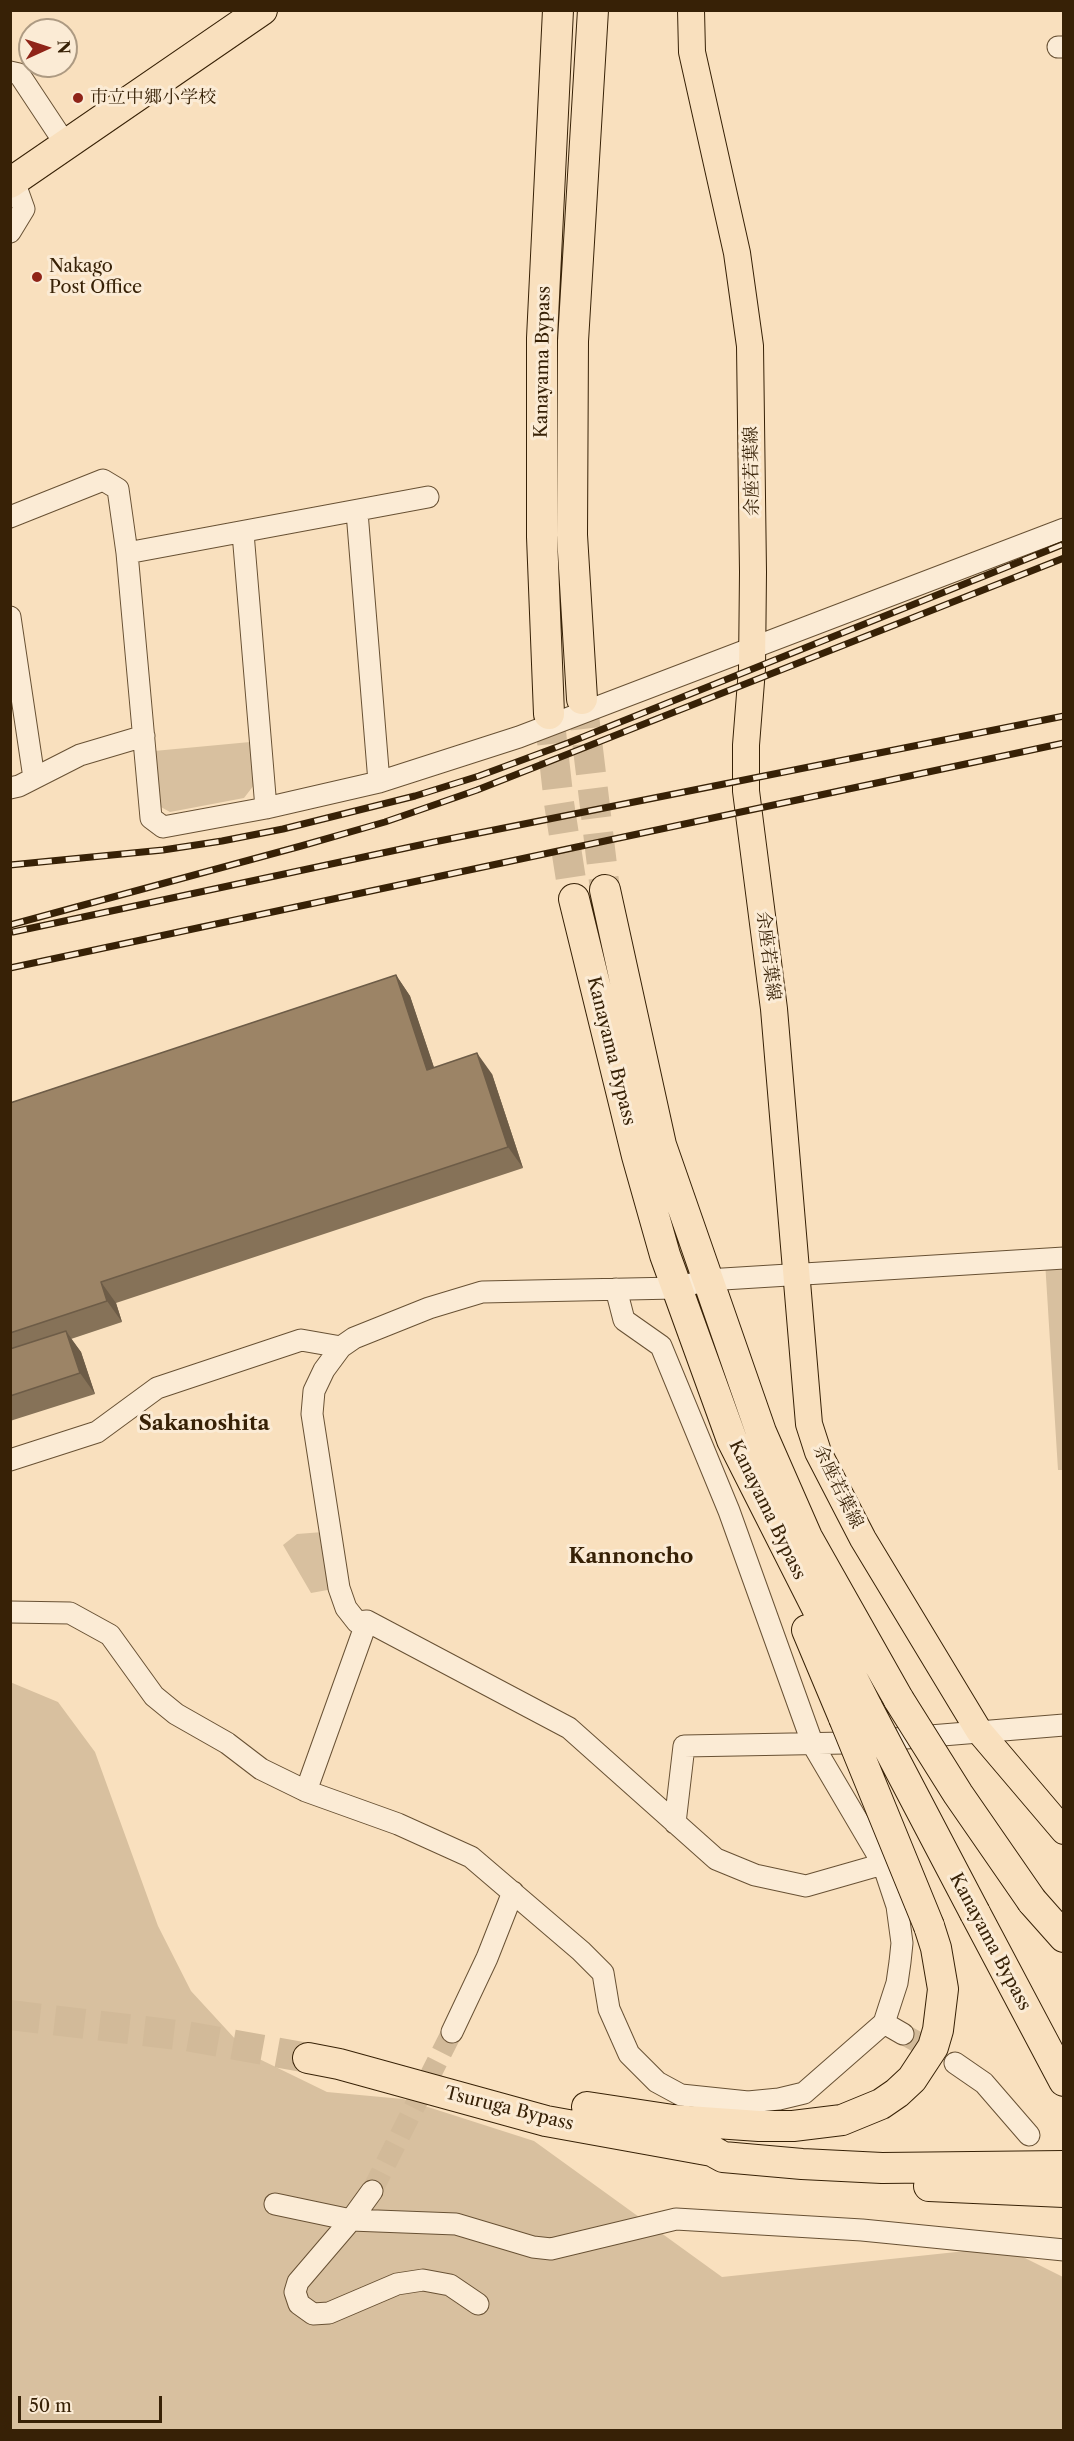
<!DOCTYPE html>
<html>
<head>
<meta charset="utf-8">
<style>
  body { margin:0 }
  #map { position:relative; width:1074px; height:2441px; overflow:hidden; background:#f9e0be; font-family:"Libre Caslon Text",serif }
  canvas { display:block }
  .frame { position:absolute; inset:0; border:12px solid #372106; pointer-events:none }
  .north { position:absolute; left:18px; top:18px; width:60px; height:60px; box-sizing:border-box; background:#fbebd5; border:2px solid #ad9a82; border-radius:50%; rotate:87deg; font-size:16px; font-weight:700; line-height:24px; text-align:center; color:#372106 }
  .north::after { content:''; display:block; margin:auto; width:21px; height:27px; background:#8f2418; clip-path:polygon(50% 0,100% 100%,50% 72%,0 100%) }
  .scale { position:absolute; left:18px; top:2396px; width:144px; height:27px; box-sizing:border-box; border:3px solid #372106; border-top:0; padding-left:8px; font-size:18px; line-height:21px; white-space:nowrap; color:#372106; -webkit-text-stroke:4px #fbebd5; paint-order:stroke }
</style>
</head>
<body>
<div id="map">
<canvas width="1074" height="2441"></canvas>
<div class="frame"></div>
<div class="north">N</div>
<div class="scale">50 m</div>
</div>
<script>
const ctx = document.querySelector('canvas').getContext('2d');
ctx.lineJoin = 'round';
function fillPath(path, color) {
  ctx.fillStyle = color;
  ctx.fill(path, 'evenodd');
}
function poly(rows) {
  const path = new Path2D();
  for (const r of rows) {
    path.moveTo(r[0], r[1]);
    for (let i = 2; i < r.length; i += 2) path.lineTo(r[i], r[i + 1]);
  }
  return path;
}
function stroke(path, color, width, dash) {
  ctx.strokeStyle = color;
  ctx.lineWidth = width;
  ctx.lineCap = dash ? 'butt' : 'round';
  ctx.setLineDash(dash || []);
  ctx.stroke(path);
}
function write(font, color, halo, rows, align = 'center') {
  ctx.font = font + ' "Libre Caslon Text","Noto Serif JP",serif';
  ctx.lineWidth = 6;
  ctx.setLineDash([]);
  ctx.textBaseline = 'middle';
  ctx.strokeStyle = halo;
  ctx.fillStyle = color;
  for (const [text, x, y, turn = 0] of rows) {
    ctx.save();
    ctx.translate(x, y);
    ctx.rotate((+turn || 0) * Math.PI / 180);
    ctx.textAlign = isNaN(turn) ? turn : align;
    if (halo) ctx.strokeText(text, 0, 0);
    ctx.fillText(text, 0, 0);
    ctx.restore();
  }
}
const green = poly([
  [250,742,254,785,244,798,170,812,159,806,154,751],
  [1063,1259,1063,1470,1058,1470,1045,1261],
  [323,1532,333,1589,311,1593,283,1545,297,1534],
  [10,1682,58,1702,95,1752,158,1926,191,1991,249,2054,327,2092,403,2099,534,2141,722,2277,1003,2247,1063,2277,1063,2430,11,2430]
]);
const minorTunnel = poly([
  [903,2034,944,2057],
  [372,2191,452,2032]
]);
const highwayTunnel = poly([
  [582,699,605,890],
  [549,714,559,803,574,899],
  [10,2015,186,2036,308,2058]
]);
const minor = poly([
  [1058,47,1064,47],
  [10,72,19,74,66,145],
  [10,232,24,209,14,181],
  [357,512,379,782],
  [10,517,103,480,118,489,127,553,151,818,163,827,266,808,379,782,519,737,1064,529],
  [243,533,266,808],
  [127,553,428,497],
  [10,617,34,778],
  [10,788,19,786,80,755,144,736],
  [10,1460,97,1432,157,1388,301,1340,341,1347],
  [10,1612,70,1613,110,1635,154,1696,176,1714,227,1743,261,1769,306,1791,398,1824,471,1857,581,1951,603,1973,609,2009,629,2054,657,2082,681,2095,748,2102,779,2099,804,2093,884,2023,897,1983,900,1962,902,1943,897,1906,883,1864,813,1745,729,1511,661,1346,624,1320,616,1289],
  [306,1791,367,1621],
  [675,1823,684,1746,845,1743,1064,1725],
  [883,1864,806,1886,755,1875,716,1859,569,1728,367,1621,357,1622,346,1608,339,1588,312,1414,314,1391,324,1370,341,1347,354,1338,429,1308,482,1292,676,1288,707,1280,1064,1258],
  [884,2023,903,2034],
  [452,2032,487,1958,513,1892],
  [955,2063,984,2083,1029,2135],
  [372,2191,351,2220,298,2282,295,2292,299,2304,313,2314,329,2313,397,2284,423,2280,450,2285,478,2304],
  [275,2204,351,2220,456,2224,533,2247,551,2249,676,2219,862,2230,1064,2250]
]);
const major = poly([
  [691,10,692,52,737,253,750,346,753,572,752,669,746,745,746,791,774,1009,809,1424,818,1452,863,1539,979,1731,1064,1831]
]);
const highway = poly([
  [10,183,262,10],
  [582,699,572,535,573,341,593,10],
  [549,714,542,537,542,338,558,10],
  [605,890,661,1145,761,1432,807,1537,899,1700],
  [574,899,637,1156,665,1255,732,1440,868,1709],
  [807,1630,844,1718],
  [1032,1901,1064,1937],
  [975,1913,1064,2081],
  [308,2058,339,2064,546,2121,712,2151,723,2157,802,2164,882,2168,1064,2166],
  [587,2107,673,2120,759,2126,793,2126,842,2120,881,2104,897,2093,912,2079,933,2047,938,2030,943,1989,936,1948,929,1926],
  [929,2186,1064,2192]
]);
const rail = poly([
  [10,865,163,850,222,841,283,829,415,796,479,776,568,743,1064,544],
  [10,925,301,846,385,822,477,790,1064,558],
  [13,932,434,842,1064,716],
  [10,968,1064,743]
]);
const highwayBridge = poly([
  [899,1700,958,1794,1032,1901],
  [868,1709,975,1913],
  [844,1718,929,1926]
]);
const wall = poly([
  [396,975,410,996,434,1068,492,1074,523,1168,116,1303,122,1322,71,1339,81,1352,95,1394,10,1421,10,1103]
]);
const shadedWall = poly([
  [396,975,410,996,442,1091,427,1070],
  [477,1053,492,1074,523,1168,508,1147],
  [101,1282,116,1303,122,1322,107,1301],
  [66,1331,81,1352,95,1394,80,1373]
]);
const building = poly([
  [396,975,427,1070,477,1053,508,1147,101,1282,107,1301,10,1333,10,1103,396,975],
  [66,1331,80,1373,10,1396,10,1349,66,1331]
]);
const markers = [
  [78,98,6,"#8f2418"],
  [37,277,6,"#8f2418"]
];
const poiNames = [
  ["市立中郷小学校",90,98],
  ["Nakago",49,267],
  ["Post Office",49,288]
];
const streetNames = [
  ["Kanayama Bypass",543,362,-89],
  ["余座若葉線",752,471,-91],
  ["余座若葉線",768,956,83],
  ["Kanayama Bypass",611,1051,76],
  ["余座若葉線",838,1487,64],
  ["Kanayama Bypass",767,1510,64],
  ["Kanayama Bypass",990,1942,62],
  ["Tsuruga Bypass",509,2109,14]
];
const quarterNames = [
  ["Sakanoshita",204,1424],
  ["Kannoncho",631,1557]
];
fillPath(green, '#d8c09f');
stroke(minorTunnel, '#d2ba99', 21, [21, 10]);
stroke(highwayTunnel, '#d2ba99', 30, [30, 15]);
stroke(minor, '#685134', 23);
stroke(major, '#372106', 28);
stroke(highway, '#372106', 32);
stroke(minor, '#fbebd5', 21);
stroke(major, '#f9e0be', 26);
stroke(highway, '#f9e0be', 30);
stroke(rail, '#372106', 7);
stroke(rail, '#fbebd5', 4.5, [14]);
stroke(highwayBridge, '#372106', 32, []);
stroke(highwayBridge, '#f9e0be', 30);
fillPath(wall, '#867258');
fillPath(shadedWall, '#6d5c47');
fillPath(building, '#9c8466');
stroke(building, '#6d5c47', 1.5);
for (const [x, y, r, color] of markers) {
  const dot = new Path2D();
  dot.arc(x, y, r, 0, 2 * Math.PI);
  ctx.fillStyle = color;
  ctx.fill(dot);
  stroke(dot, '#fbebd5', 2);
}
write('18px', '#372106', '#fbebd5', poiNames, 'left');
write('18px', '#372106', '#fbebd5', streetNames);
write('bold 21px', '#372106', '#fbebd5', quarterNames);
</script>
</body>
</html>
